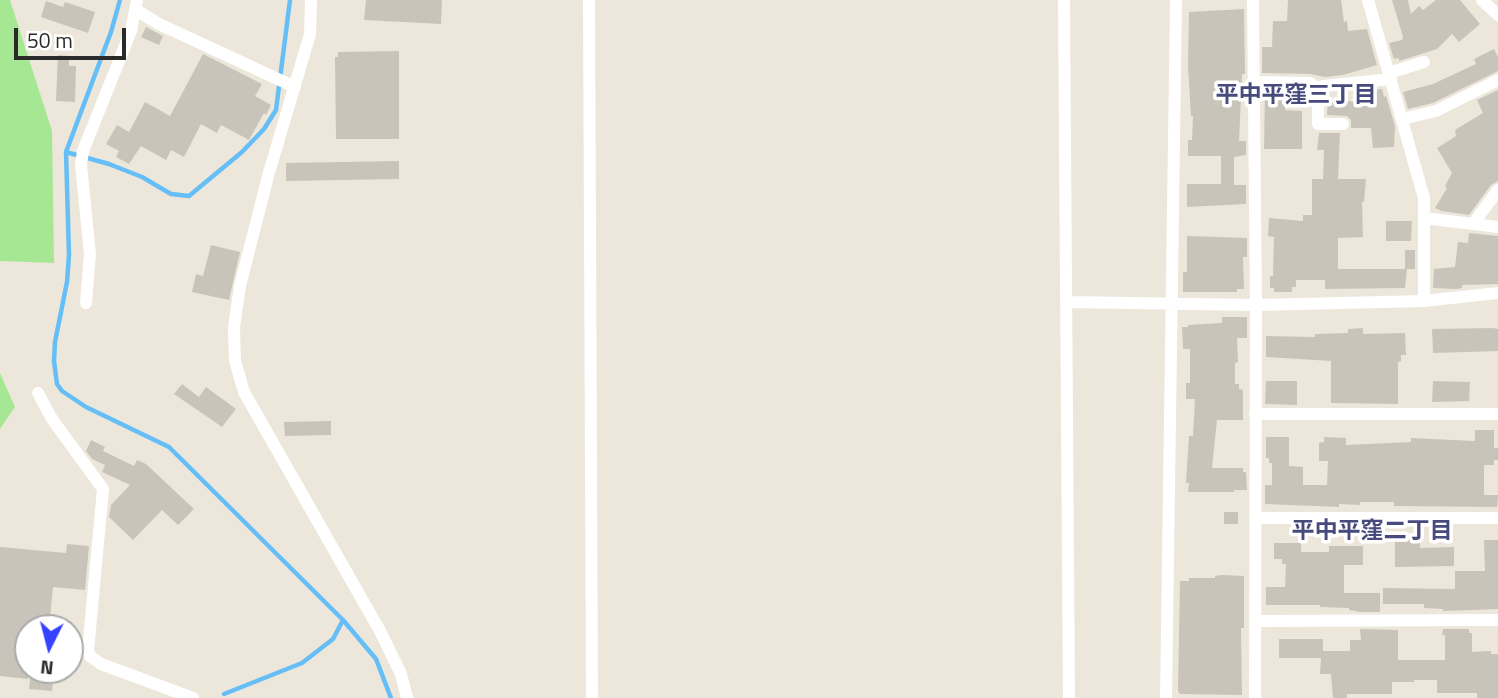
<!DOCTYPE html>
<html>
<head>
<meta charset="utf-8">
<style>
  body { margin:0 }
  #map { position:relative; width:1498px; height:698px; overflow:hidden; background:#ede7db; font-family:"Titillium Web",sans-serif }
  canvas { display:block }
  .north { position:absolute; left:14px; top:614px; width:70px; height:70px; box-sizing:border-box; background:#fff; border:2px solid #aaa; border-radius:50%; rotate:186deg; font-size:19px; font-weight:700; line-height:28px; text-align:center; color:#2a2a2a }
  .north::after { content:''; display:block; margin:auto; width:24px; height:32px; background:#3542ff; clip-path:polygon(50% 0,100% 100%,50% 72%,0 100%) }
  .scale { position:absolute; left:14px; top:28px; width:112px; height:32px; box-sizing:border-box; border:4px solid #2a2a2a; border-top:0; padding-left:9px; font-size:21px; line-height:24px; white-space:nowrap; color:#2a2a2a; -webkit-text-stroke:5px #fff; paint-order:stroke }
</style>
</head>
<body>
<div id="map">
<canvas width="1498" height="698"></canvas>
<div class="north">N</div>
<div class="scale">50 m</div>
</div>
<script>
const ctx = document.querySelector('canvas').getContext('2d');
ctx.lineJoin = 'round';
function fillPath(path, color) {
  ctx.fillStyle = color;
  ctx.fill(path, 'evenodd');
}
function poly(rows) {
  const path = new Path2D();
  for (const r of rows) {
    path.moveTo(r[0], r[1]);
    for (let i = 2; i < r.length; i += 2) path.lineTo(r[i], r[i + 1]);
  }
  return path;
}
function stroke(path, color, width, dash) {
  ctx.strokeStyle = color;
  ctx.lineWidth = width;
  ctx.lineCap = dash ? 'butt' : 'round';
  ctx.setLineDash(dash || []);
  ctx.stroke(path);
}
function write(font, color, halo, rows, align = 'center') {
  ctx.font = font + ' "Titillium Web","Noto Sans JP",sans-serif';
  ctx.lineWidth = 7;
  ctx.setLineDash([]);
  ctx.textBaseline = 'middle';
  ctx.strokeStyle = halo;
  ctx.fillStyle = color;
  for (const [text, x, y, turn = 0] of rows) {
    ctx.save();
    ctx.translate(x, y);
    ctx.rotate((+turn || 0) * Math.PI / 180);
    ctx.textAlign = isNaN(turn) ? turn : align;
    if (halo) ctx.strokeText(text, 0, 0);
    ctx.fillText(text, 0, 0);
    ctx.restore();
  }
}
const green = poly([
  [0,0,10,0,52,131,54,263,0,261],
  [0,373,15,407,0,429]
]);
const stream = poly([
  [120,0,111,32,66,152,69,255,67,282,55,342,54,361,57,384,62,391,86,407,169,447,343,620,333,639,302,663,224,694],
  [66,152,109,164,142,177,171,194,189,196,242,152,264,129,276,110,290,0],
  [343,620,376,659,391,698]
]);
const building = poly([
  [366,0,442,0,441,24,364,20],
  [1288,0,1341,0,1344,22,1347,21,1348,31,1367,29,1377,65,1343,75,1325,77,1310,74,1262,73,1262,47,1272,47,1273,21,1287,21],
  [1392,0,1408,0,1411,14,1419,6,1423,10,1436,0,1460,0,1480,24,1459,42,1452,34,1437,49,1399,61,1399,58,1394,59,1389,43,1402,40,1403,37],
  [46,1,63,7,65,2,95,12,88,33,41,17],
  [1244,9,1245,74,1242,74,1239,141,1246,141,1246,155,1234,157,1234,185,1246,185,1246,204,1187,207,1187,184,1221,184,1221,156,1188,156,1188,140,1192,140,1193,116,1191,116,1188,66,1189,12],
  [146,27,163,36,159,45,141,37],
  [1494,49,1498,57,1498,71,1433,103,1408,109,1403,92,1433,84,1476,64,1474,59],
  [399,51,399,139,336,139,335,57,338,57,338,52],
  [203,54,262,84,255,96,271,105,266,115,264,113,249,140,221,125,217,133,201,124,184,157,171,150,166,160,141,146,129,164,116,157,119,151,106,144,117,125,129,132,145,102,170,116],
  [58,55,69,56,69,66,76,66,75,102,56,101],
  [1382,89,1384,97,1386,96,1395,126,1394,147,1373,148,1371,128,1351,128,1351,120,1347,116,1327,115,1328,98,1361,103,1361,91],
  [1498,90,1498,181,1491,185,1469,215,1442,211,1435,208,1447,188,1445,186,1452,173,1437,148,1456,136,1455,130,1483,113,1477,100],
  [1265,91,1285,91,1285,110,1302,111,1302,149,1264,149],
  [1319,133,1340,133,1338,179,1366,179,1364,202,1362,202,1363,237,1338,238,1338,269,1407,269,1405,288,1325,289,1325,280,1296,280,1296,287,1292,287,1292,292,1274,292,1274,288,1270,288,1270,276,1273,276,1274,237,1268,236,1269,218,1303,221,1303,215,1312,215,1312,179,1323,179,1324,150,1317,150],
  [399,161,399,179,286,181,286,163],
  [1386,221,1412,221,1411,241,1386,241],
  [1469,233,1498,236,1498,284,1462,285,1462,288,1457,289,1433,288,1434,269,1455,267,1458,242,1468,243],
  [1187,236,1247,238,1247,257,1243,257,1244,289,1237,289,1237,292,1183,292,1183,272,1187,272],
  [211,245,240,252,229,300,192,292,196,274,203,276],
  [1405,250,1415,250,1415,269,1405,269],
  [1222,317,1247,317,1247,338,1237,338,1238,362,1235,363,1235,384,1239,384,1239,389,1243,390,1243,420,1217,420,1212,468,1243,468,1243,472,1246,472,1247,490,1234,490,1234,492,1188,492,1189,483,1186,483,1189,436,1193,436,1195,399,1186,399,1186,383,1190,383,1190,349,1183,349,1182,327,1188,327,1188,325,1222,323],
  [1363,328,1363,334,1405,333,1406,355,1401,355,1401,361,1398,362,1398,404,1331,403,1331,361,1266,357,1266,336,1315,337,1315,334,1348,333,1348,329],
  [1493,328,1498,329,1498,351,1433,353,1432,329],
  [1266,381,1297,381,1297,405,1265,404],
  [1433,381,1470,382,1469,401,1432,402],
  [182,384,199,397,206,387,236,409,222,427,174,394],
  [331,421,331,435,285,436,284,422],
  [1475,430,1494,430,1494,448,1498,448,1498,460,1494,460,1494,465,1484,465,1484,495,1498,495,1497,507,1394,506,1394,502,1360,502,1360,505,1339,504,1339,507,1265,504,1265,485,1272,485,1272,463,1269,463,1269,458,1266,458,1266,437,1289,437,1289,466,1303,467,1303,485,1327,485,1328,461,1319,461,1319,443,1324,442,1324,437,1346,438,1346,445,1411,442,1411,438,1475,441],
  [91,440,105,447,103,451,134,466,137,460,146,464,194,509,178,525,162,510,133,540,109,517,111,505,130,485,102,472,105,465,92,459,86,451],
  [1224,512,1238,512,1238,524,1224,524],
  [1395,538,1420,539,1420,548,1454,547,1454,566,1395,567],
  [1484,540,1498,540,1498,609,1443,611,1443,609,1424,608,1424,604,1383,604,1383,588,1455,589,1455,571,1485,571],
  [1274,543,1301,543,1301,552,1329,552,1329,546,1363,546,1363,565,1344,565,1344,593,1380,593,1380,612,1360,612,1349,610,1349,608,1320,607,1320,605,1266,605,1266,587,1285,587,1286,564,1282,564,1282,559,1274,559],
  [67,544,89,546,85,590,53,587,49,628,28,628,28,679,0,676,0,547,66,553],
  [1222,575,1244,576,1244,628,1241,628,1242,695,1180,694,1178,691,1180,581,1189,581,1189,578,1215,578,1215,576],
  [1360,629,1398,630,1398,660,1445,660,1445,635,1442,635,1443,629,1469,629,1469,633,1472,633,1472,652,1491,651,1491,654,1498,654,1498,698,1477,698,1477,693,1437,693,1437,680,1414,680,1414,682,1392,682,1392,694,1347,694,1347,698,1333,698,1331,674,1320,674,1321,658,1279,658,1279,639,1323,639,1323,651,1350,651,1350,640,1361,640],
  [31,670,54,670,52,691,29,689]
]);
const minor = poly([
  [311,0,310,34,268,176,240,286,234,327,235,361,244,392,380,631,401,674,407,698],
  [589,0,592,698],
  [1064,0,1069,698],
  [1253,0,1256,305,1255,698],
  [1368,0,1424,198,1424,301],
  [1482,0,1498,15],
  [136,10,159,24,295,87],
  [1389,73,1424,62],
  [1254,82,1310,83,1320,90],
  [1402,119,1436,111,1498,80],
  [1343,124,1318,124,1318,96,1323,86,1391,79],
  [1424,218,1498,227],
  [1473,224,1498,190],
  [1067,302,1256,305,1424,301,1498,293],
  [86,303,90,254,81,165,83,151,131,31,137,0],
  [38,393,52,419,103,489,88,651,90,656,101,664,193,698],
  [1255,414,1498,414],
  [1255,518,1498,518],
  [1255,621,1498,620],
  [1166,698,1176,0]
]);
const neighbourhoodNames = [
  ["平中平窪三丁目",1296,96],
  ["平中平窪二丁目",1372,532]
];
fillPath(green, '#a5e793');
stroke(stream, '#66bef6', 4.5);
fillPath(building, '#c8c4ba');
stroke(minor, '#fff', 12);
write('bold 23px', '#474a7d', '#fff', neighbourhoodNames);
</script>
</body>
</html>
